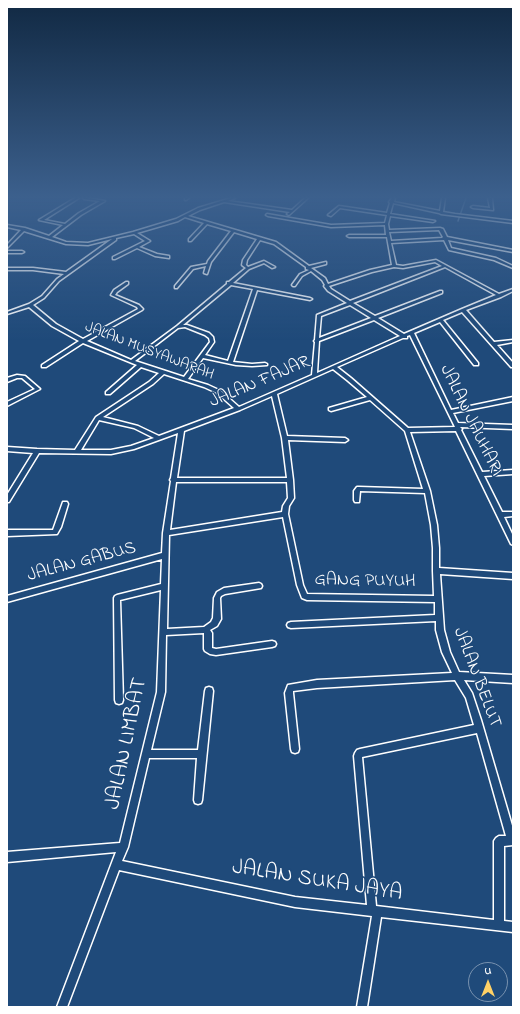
<!DOCTYPE html>
<html>
<head>
<meta charset="utf-8">
<style>
  body { margin:0 }
  #map { position:relative; width:520px; height:1014px; overflow:hidden; background:#1f4a7a; font-family:"Indie Flower",sans-serif }
  canvas { display:block }
  .frame { position:absolute; inset:0; border:8px solid #fff; pointer-events:none }
  .north { position:absolute; left:468px; top:962px; width:40px; height:40px; box-sizing:border-box; background:#1f4a7a; border:1px solid #7992af; border-radius:50%; rotate:0deg; font-size:11px; font-weight:700; line-height:16px; text-align:center; color:#fff }
  .north::after { content:''; display:block; margin:auto; width:14px; height:18px; background:#ffd166; clip-path:polygon(50% 0,100% 100%,50% 72%,0 100%) }
</style>
</head>
<body>
<div id="map">
<canvas width="520" height="1014"></canvas>
<div class="frame"></div>
<div class="north">U</div>
</div>
<script>
const ctx = document.querySelector('canvas').getContext('2d');
ctx.lineJoin = 'round';
function poly(rows) {
  const path = new Path2D();
  for (const r of rows) {
    path.moveTo(r[0], r[1]);
    for (let i = 2; i < r.length; i += 2) path.lineTo(r[i], r[i + 1]);
  }
  return path;
}
function stroke(path, color, width, dash) {
  ctx.strokeStyle = color;
  ctx.lineWidth = width;
  ctx.lineCap = dash ? 'butt' : 'round';
  ctx.setLineDash(dash || []);
  ctx.stroke(path);
}
function fillPath(path, color) {
  ctx.fillStyle = color;
  ctx.fill(path, 'evenodd');
}
function write(font, color, halo, rows, align = 'center') {
  ctx.font = font + ' "Indie Flower",sans-serif';
  ctx.lineWidth = 3;
  ctx.setLineDash([]);
  ctx.textBaseline = 'middle';
  ctx.strokeStyle = halo;
  ctx.fillStyle = color;
  for (const [text, x, y, turn = 0] of rows) {
    ctx.save();
    ctx.translate(x, y);
    ctx.rotate((+turn || 0) * Math.PI / 180);
    ctx.textAlign = isNaN(turn) ? turn : align;
    if (halo) ctx.strokeText(text, 0, 0);
    ctx.fillText(text, 0, 0);
    ctx.restore();
  }
}
const stream = poly([
  [458,221,466,198]
]);
const minor = poly([
  [75,198,79,198,44,220,65,224,79,213,100,201,84,199,83,198,88,198,105,201,81,215,52,237,66,242,88,243,133,232,176,219,198,208,231,198,235,198,228,201,292,210,305,198,308,198,289,215,287,214,290,212,224,202,200,210,188,216,276,242,309,266,326,262,326,264,311,268,325,278,328,284,370,270,392,265,387,237,349,237,347,236,349,235,386,235,385,225,331,227,268,216,266,215,267,214,331,225,385,223,387,215,340,208,331,216,328,215,339,206,387,213,390,203,389,202,392,198,395,198,394,202,440,211,442,198,445,198,443,212,455,214,513,221,513,223,441,214,439,213,393,203,390,214,435,221,433,222,390,216,388,224,389,230,440,228,443,229,447,237,513,250,513,252,448,240,451,248,496,258,513,266,513,268,494,260,449,250,444,240,391,243,396,265,403,266,436,260,499,294,513,289,513,291,501,297,466,310,494,342,513,340,513,342,497,345,513,363,513,367,511,367,462,312,443,320,478,363,478,365,474,365,440,322,414,333,451,410,513,397,513,401,453,413,458,423,513,425,513,429,460,427,462,429,461,430,482,472,513,470,513,474,484,476,502,512,513,512,513,516,504,517,513,536,513,545,511,544,510,542,456,431,410,432,430,491,437,525,439,548,439,568,513,573,513,579,440,574,444,630,450,652,459,672,513,675,513,683,464,680,472,693,481,720,513,829,513,845,504,846,504,921,513,922,513,932,381,917,367,1007,357,1007,372,916,295,907,119,870,67,1007,57,1007,116,852,7,862,7,852,120,843,157,692,161,590,120,600,123,700,122,703,119,704,116,703,115,700,114,598,115,596,117,595,161,584,162,559,7,602,7,596,162,553,163,533,171,481,170,480,171,478,178,433,134,449,111,454,39,453,9,502,7,502,7,495,33,453,7,451,7,447,37,449,75,450,96,417,149,382,159,373,141,367,110,394,106,394,106,392,137,365,83,343,46,367,42,367,42,365,79,341,52,326,29,307,7,314,7,312,29,304,42,296,57,279,64,274,33,270,7,270,7,268,33,268,66,272,112,239,88,245,66,244,24,231,7,248,7,245,21,230,7,227,7,225,25,228,49,236,63,225,39,220,75,198],
  [185,217,204,223,189,239,189,241,191,241,207,224,231,231,208,261,207,264,191,267,175,286,175,288,177,288,193,269,206,266,204,273,207,274,211,262,234,232,257,239,243,260,242,265,246,268,229,282,227,282,227,284,177,326,131,360,87,341,142,310,143,309,139,305,115,295,117,292,128,284,128,282,126,282,114,290,111,295,137,307,138,309,83,339,56,324,33,305,44,298,59,281,116,240,116,238,134,234,145,241,113,257,113,259,115,259,137,248,155,256,169,258,169,256,157,254,139,247,150,241,137,233,178,221,185,217],
  [439,230,443,237,442,238,391,241,389,232,439,230],
  [260,240,274,244,306,267,306,269,309,270,300,274,292,285,293,286,295,286,302,276,311,271,322,280,325,285,324,286,328,291,347,303,317,315,315,340,314,341,315,342,312,375,239,407,221,391,208,385,188,379,203,358,236,365,252,366,267,365,267,364,265,363,252,364,233,362,257,290,310,300,312,299,310,298,233,283,249,269,264,263,272,268,275,267,264,261,248,267,246,265,247,260,260,240],
  [435,262,442,266,350,301,331,289,329,286,372,272,394,267,403,268,435,262],
  [445,267,496,295,462,309,404,334,378,318,442,293,442,291,440,291,375,316,353,303,445,267],
  [231,285,253,289,228,361,205,355,214,342,213,337,209,333,187,325,183,325,231,285],
  [350,305,371,318,319,338,321,316,350,305],
  [374,320,400,336,317,373,319,341,374,320],
  [185,327,205,335,209,338,210,342,184,377,135,361,178,328,185,327],
  [410,335,455,427,408,428,351,378,337,367,403,338,407,338,407,336,410,335],
  [333,369,347,380,367,397,329,408,329,410,331,411,370,400,405,431,423,489,359,487,357,487,354,491,354,500,355,502,359,502,360,491,425,493,431,525,433,548,433,571,434,596,307,594,303,585,288,514,289,506,294,498,293,480,288,440,345,442,348,440,345,438,287,436,277,394,333,369],
  [164,374,204,387,217,393,234,408,159,436,138,426,103,417,153,384,164,374],
  [272,396,282,438,287,478,177,478,184,431,240,410,272,396],
  [99,420,134,428,154,438,131,446,111,450,81,450,99,420],
  [176,482,287,482,288,498,283,506,282,512,170,530,176,482],
  [283,517,297,585,302,598,307,600,435,602,435,615,291,622,288,623,287,625,288,627,291,628,436,621,436,630,442,652,452,673,317,680,288,685,285,693,291,749,292,752,295,753,298,752,299,749,293,693,293,691,317,688,455,680,466,698,474,725,360,749,357,750,355,753,354,756,367,905,295,897,122,861,128,847,149,758,197,758,194,800,195,803,198,804,201,803,202,800,213,691,212,688,209,687,206,688,205,691,198,750,151,750,165,692,166,635,204,633,204,649,205,651,210,654,216,655,272,647,275,646,276,644,275,642,272,641,216,649,212,648,212,633,210,630,217,626,221,619,220,598,221,596,225,594,261,588,262,586,261,584,259,583,224,588,217,592,214,598,213,618,211,622,204,627,167,629,169,535,283,517],
  [477,733,506,836,499,836,496,838,494,841,494,920,376,906,362,757,477,733],
  [185,198,189,198,186,200,185,200,185,198],
  [488,198,492,198,493,210,473,208,471,207,473,206,490,208,488,198],
  [7,251,22,251,24,252,22,253,7,253,7,251],
  [17,375,25,376,40,389,7,406,7,402,35,389,22,378,17,378,7,382,7,378,17,375],
  [63,502,67,502,68,504,61,527,57,534,7,536,7,530,53,530,63,502]
]);
const farStreetnames = [
  ["JALAN MUSYAWARAH",149,352,21]
];
const streetNames = [
  ["JALAN FAJAR",260,383,-23],
  ["JALAN JAUHARI",470,421,64],
  ["JALAN GABUS",82,563,-15],
  ["GANG PUYUH",365,582,1],
  ["JALAN BELUT",476,678,69]
];
const nearStreetnames = [
  ["JALAN LIMBAT",128,744,-78],
  ["JALAN SUKA JAYA",317,882,9]
];
stroke(stream, '#92b0ca', 1.5);
stroke(minor, '#fff', 3);
fillPath(minor, '#1f4a7a');
const sky = ctx.createLinearGradient(0, 0, 0, 340);
sky.addColorStop(0, '#112943');
sky.addColorStop(0.58, '#3c608d');
sky.addColorStop(1, '#3c608d00');
ctx.fillStyle = sky;
ctx.fillRect(0, 0, 520, 340);
write('15px', '#fff', '#1f4a7a', farStreetnames);
write('18px', '#fff', '#1f4a7a', streetNames);
write('22px', '#fff', '#1f4a7a', nearStreetnames);
</script>
</body>
</html>
